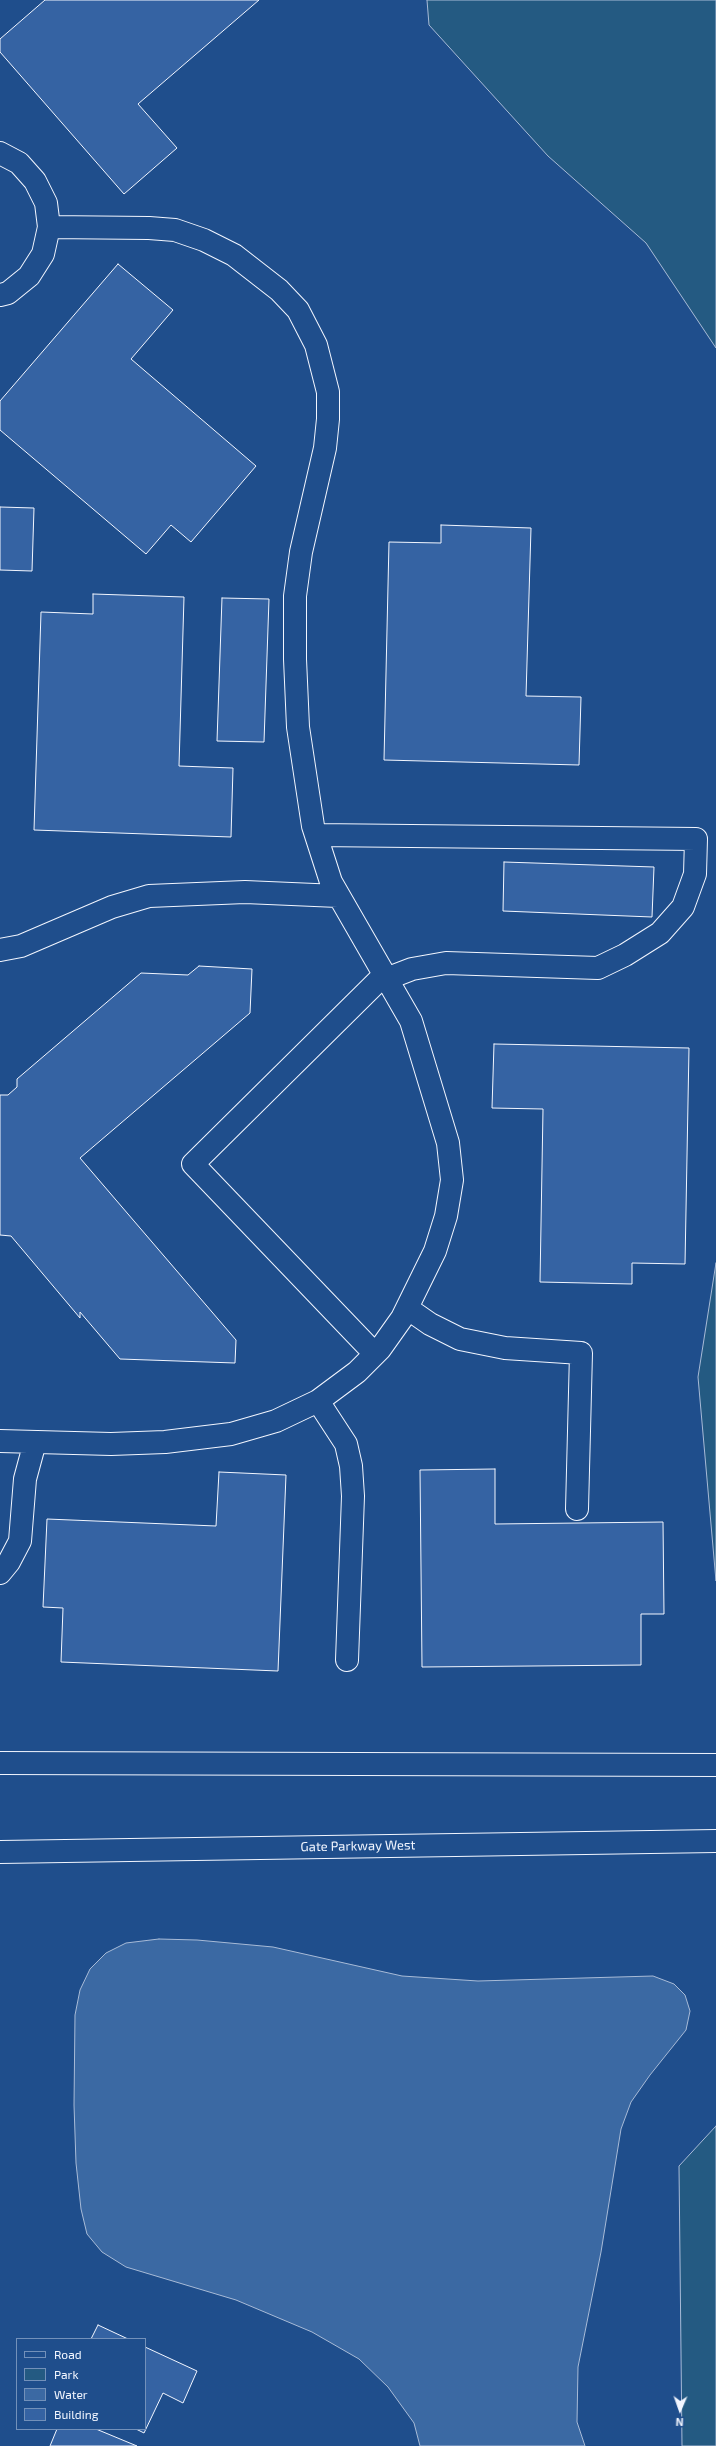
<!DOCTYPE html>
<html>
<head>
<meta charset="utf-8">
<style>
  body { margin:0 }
  #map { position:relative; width:716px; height:2446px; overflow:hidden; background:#1f4e8c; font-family:"Exo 2",sans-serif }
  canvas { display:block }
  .legend { position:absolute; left:16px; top:2338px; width:130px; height:92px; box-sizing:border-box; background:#1f4e8c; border:1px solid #7391ba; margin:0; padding:5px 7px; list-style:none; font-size:12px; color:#f2f6ff }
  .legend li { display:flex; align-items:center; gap:8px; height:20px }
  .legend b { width:20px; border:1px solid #7391ba }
  .north { position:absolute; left:660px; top:2390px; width:40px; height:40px; -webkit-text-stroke:3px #1f4e8c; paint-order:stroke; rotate:182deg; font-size:11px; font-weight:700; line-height:16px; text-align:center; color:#f2f6ff }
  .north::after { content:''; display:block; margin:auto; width:14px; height:18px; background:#f2f6ff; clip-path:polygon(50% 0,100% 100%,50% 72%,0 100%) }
</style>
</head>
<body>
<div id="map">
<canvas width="716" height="2446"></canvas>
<ul class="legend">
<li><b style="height:5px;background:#1f4e8c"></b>Road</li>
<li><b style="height:11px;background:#245a82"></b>Park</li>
<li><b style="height:11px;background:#3b69a3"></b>Water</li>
<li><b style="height:11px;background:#3563a3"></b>Building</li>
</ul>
<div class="north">N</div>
</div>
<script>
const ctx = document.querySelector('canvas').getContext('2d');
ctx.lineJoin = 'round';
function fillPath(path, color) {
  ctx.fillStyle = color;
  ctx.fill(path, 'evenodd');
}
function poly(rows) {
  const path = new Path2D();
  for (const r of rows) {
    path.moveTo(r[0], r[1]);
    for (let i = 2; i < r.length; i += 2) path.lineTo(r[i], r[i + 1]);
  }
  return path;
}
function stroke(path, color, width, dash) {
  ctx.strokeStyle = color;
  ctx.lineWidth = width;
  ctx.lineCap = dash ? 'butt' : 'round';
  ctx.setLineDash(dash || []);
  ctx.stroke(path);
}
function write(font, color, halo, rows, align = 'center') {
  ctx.font = font + ' "Exo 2",sans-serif';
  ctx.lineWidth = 3;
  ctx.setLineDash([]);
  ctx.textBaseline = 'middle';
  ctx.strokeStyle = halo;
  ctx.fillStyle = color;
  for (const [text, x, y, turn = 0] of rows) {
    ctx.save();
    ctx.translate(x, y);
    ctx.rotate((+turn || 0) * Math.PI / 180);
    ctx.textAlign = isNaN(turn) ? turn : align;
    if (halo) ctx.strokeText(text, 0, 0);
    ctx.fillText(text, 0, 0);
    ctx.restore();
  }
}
const green = poly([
  [427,0,716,0,716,348,646,243,548,156,429,25,427,0],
  [716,1263,716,1581,698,1377,716,1263],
  [716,2126,716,2446,682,2446,679,2166,716,2126]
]);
const water = poly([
  [159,1939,197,1940,273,1947,402,1976,478,1981,653,1976,674,1984,685,1995,690,2011,686,2030,650,2075,631,2102,621,2129,601,2252,578,2367,577,2422,585,2446,420,2446,414,2423,388,2387,359,2359,312,2332,236,2300,126,2267,102,2252,87,2234,81,2209,76,2163,74,2105,75,2015,80,1990,90,1969,106,1953,126,1943,159,1939]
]);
const building = poly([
  [45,0,259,0,138,104,177,148,124,194,0,52,0,39,45,0],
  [118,264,173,310,131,359,256,466,191,542,171,525,146,554,0,430,0,401,118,264],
  [0,507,34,508,32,571,0,570,0,507],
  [441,525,531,528,526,696,581,697,579,765,384,760,389,542,441,543,441,525],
  [93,594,184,597,179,766,233,768,231,837,34,830,41,612,93,614,93,594],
  [222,598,269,599,264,742,217,741,222,598],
  [504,862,654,867,652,917,503,911,504,862],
  [199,966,252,969,250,1013,80,1158,236,1340,235,1363,120,1359,80,1312,80,1318,11,1236,0,1235,0,1095,8,1095,17,1087,17,1079,141,973,188,975,199,966],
  [494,1044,689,1048,685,1264,632,1263,632,1284,540,1282,543,1109,492,1108,494,1044],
  [495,1469,495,1524,663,1522,664,1614,641,1614,641,1665,422,1667,420,1470,495,1469],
  [219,1472,286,1475,278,1671,61,1662,63,1608,43,1607,47,1519,216,1526,219,1472],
  [98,2325,128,2339,91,2339,98,2325],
  [145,2347,197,2371,183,2403,163,2393,144,2433,136,2429,145,2429,145,2347],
  [57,2429,96,2429,137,2446,50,2446,57,2429]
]);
const minor = poly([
  [0,153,19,163,35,181,46,203,49,227,43,254,29,276,8,293,0,295],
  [316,835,696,839,695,874,683,907,660,933,625,955,598,968,446,963,412,969,386,979],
  [0,950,21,946,112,907,149,896,245,892,338,896],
  [407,1308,430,1324,460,1339,505,1348,581,1353,577,1509],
  [375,1354,193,1164,384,975],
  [318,1401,346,1444,351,1466,353,1496,347,1660],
  [0,1441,111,1444,165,1442,231,1434,276,1421,318,1401,357,1372,380,1349,402,1318,435,1251,446,1216,452,1180,448,1143,411,1021,331,882,313,826,298,727,295,659,295,596,301,552,325,448,328,419,328,392,316,345,298,310,279,290,234,255,204,240,175,230,149,228,49,227],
  [0,1573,9,1562,20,1541,25,1479,35,1442]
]);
const major = poly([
  [0,1763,716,1765],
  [0,1852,716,1841]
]);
const streetNames = [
  ["Gate Parkway West",358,1846,-1]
];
fillPath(green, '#245a82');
stroke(green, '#a8bbd7', 1);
fillPath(water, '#3b69a3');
stroke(water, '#a8bbd7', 1);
fillPath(building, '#3563a3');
stroke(building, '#f2f6ff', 1);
stroke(minor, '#f2f6ff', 24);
stroke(major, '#f2f6ff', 24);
stroke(minor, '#1f4e8c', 22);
stroke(major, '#1f4e8c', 22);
write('13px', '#f2f6ff', '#1f4e8c', streetNames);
</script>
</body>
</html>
